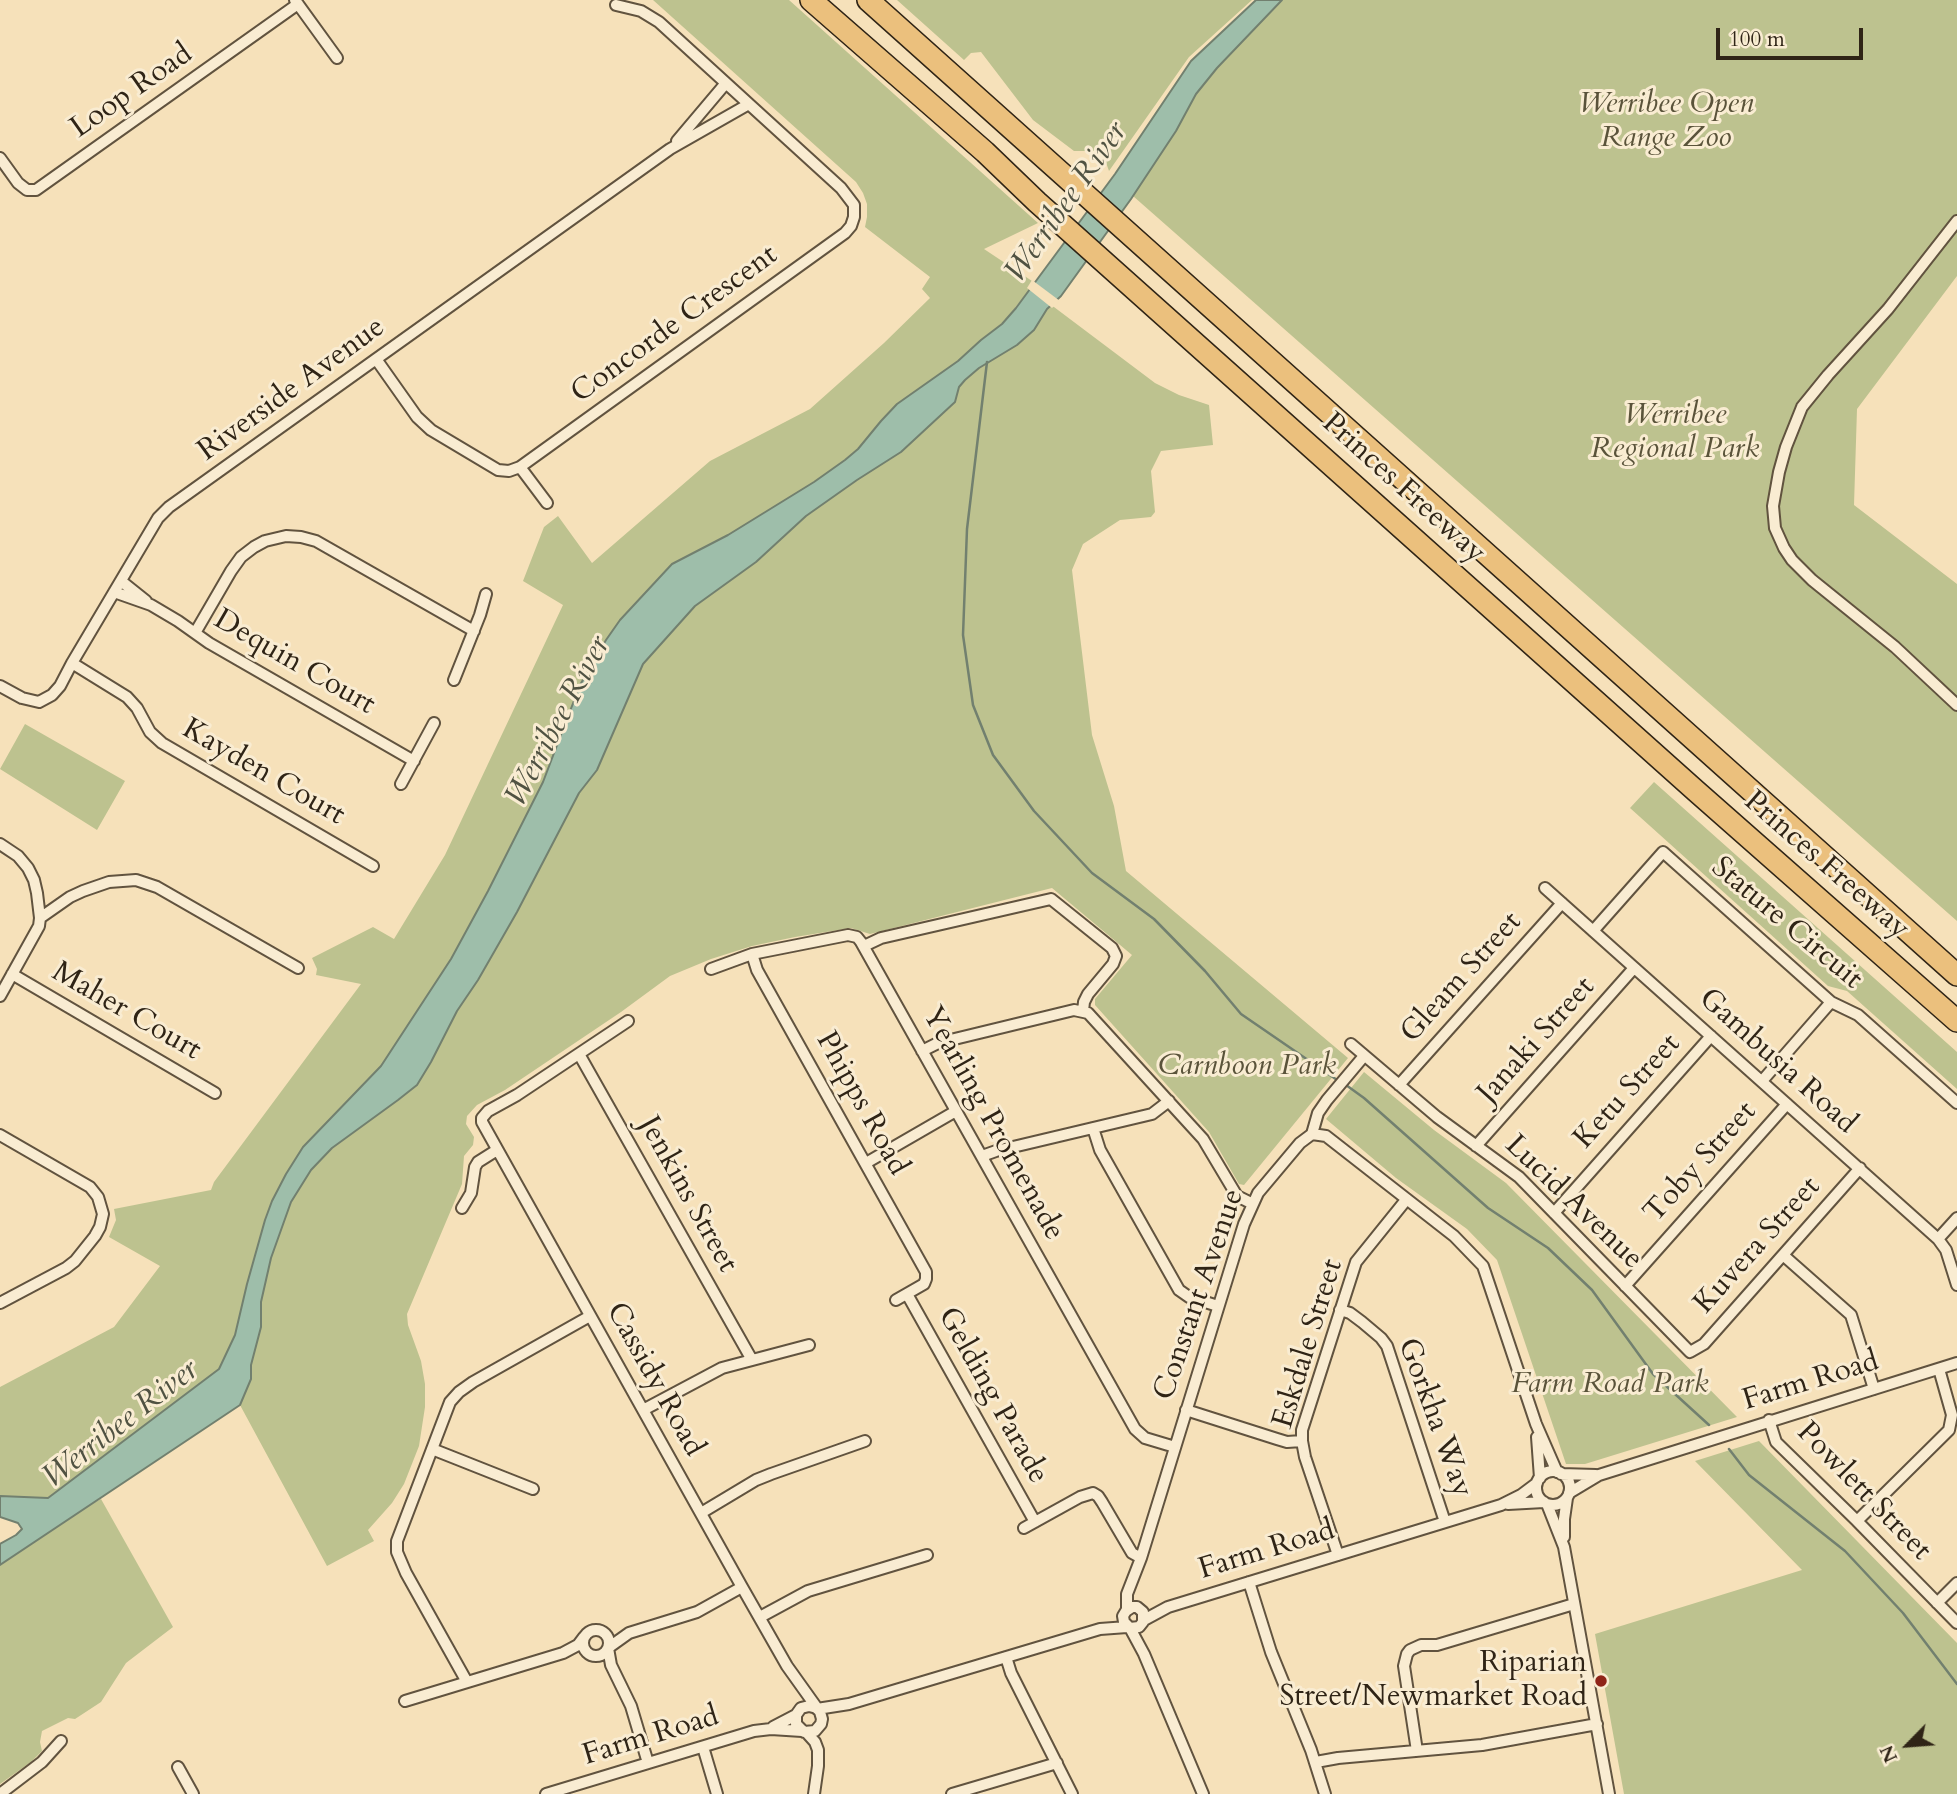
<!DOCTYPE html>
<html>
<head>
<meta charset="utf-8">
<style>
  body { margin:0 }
  #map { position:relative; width:1957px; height:1794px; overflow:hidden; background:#f6e1ba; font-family:Cardo,serif }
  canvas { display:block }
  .north { position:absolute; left:1873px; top:1710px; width:70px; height:70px; -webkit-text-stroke:5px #f9ecd2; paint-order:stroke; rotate:245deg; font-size:19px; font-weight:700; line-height:28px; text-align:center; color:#2f2416 }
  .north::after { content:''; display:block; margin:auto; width:24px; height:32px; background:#2f2416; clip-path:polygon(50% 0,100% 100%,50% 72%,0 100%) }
  .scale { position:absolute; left:1716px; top:28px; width:147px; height:32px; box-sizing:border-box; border:4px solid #2f2416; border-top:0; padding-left:9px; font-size:21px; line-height:24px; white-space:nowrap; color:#2f2416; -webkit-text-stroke:5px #f9ecd2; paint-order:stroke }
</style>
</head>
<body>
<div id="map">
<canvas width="1957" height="1794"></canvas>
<div class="north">N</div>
<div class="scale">100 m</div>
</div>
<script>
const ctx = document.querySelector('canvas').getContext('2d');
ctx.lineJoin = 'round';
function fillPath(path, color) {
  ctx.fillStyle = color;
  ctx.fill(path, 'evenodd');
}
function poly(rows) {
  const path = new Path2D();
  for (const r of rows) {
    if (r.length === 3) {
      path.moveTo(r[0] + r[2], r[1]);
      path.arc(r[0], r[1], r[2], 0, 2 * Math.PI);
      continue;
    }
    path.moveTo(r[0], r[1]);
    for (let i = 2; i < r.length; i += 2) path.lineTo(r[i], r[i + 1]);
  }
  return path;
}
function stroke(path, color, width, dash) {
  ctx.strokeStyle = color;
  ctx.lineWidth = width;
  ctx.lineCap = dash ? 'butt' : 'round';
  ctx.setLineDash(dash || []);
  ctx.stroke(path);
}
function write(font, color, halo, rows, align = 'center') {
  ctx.font = font + ' Cardo,serif';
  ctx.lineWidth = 6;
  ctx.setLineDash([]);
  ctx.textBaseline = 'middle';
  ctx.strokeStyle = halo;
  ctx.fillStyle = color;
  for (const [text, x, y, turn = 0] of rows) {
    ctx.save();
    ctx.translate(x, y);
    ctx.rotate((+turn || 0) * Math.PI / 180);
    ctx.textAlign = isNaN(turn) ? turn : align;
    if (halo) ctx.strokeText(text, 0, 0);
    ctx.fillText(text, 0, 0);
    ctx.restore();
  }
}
const green = poly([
  [653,0,789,0,1038,223,984,249,1035,283,1002,324,981,340,958,361,897,404,881,421,858,449,845,460,814,482,728,535,672,564,620,620,606,640,580,685,543,782,488,891,451,959,381,1066,303,1147,286,1174,272,1201,265,1220,247,1284,235,1335,219,1369,48,1498,0,1496,0,1387,114,1327,160,1266,109,1237,116,1220,114,1209,211,1190,214,1182,361,984,316,975,317,969,312,958,373,927,394,939,445,855,563,605,523,581,544,527,558,516,592,563,710,461,810,409,884,343,930,298,922,289,930,277,865,227,867,217,867,204,863,193,856,182],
  [897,0,1252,0,1189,57,1109,171,1102,151,1074,151,1033,120,981,52,971,53,964,60],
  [1282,0,1957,0,1957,276,1857,409,1854,505,1957,584,1957,921,1133,196,1176,131,1196,94,1217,68],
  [1050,304,1155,383,1179,395,1209,405,1213,445,1161,451,1151,471,1155,512,1151,517,1120,520,1083,544,1072,570,1092,735,1114,806,1126,871,1348,1058,1244,1185,1239,1184,1209,1132,1095,1005,1095,999,1132,955,1052,888,870,934,851,928,795,937,752,946,711,959,670,976,621,1012,505,1090,477,1105,467,1116,466,1124,474,1137,473,1145,464,1156,462,1184,407,1314,408,1325,421,1361,425,1384,425,1407,419,1446,404,1484,392,1503,368,1530,374,1541,327,1566,240,1405,251,1379,251,1365,261,1327,261,1302,271,1258,291,1202,311,1170,332,1148,398,1100,417,1085,431,1062,457,1011,478,980,517,912,579,793,597,770,643,664,695,606,756,562,806,516,857,480,901,452,954,402,959,387,965,380,979,368,1017,345],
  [25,724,125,781,97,830,0,769],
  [1654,782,1957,1052,1957,1089,1847,991,1828,986,1630,808],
  [1364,1072,1434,1130,1506,1183,1737,1417,1585,1464,1566,1464,1497,1260,1467,1229,1396,1178,1326,1119],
  [1759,1441,1957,1643,1957,1794,1624,1794,1595,1634,1802,1570,1695,1461],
  [101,1499,173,1627,126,1663,101,1702,75,1719,68,1718,42,1731,40,1742,42,1751,31,1762,0,1784,0,1565,84,1508]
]);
const water = poly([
  [1256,0,1282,0,1217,68,1196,94,1176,131,1131,199,1061,296,1047,309,1034,330,1017,345,979,368,965,380,959,387,955,402,901,452,857,480,806,516,756,562,695,606,643,664,597,770,579,793,517,912,478,980,457,1011,431,1062,417,1085,398,1100,332,1148,311,1170,291,1202,271,1258,261,1302,261,1327,251,1365,251,1379,240,1405,0,1565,0,1544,16,1535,22,1529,18,1523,0,1517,0,1496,48,1498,219,1369,235,1335,247,1284,265,1220,272,1201,286,1174,303,1147,381,1066,451,959,488,891,543,782,580,685,606,640,620,620,672,564,728,535,814,482,845,460,858,449,881,421,897,404,958,361,981,340,1002,324,1016,308,1115,174,1191,61,1256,0]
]);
const pier = poly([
  [1032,280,1060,301,1052,308,1027,288]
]);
const stream = poly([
  [987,362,967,529,963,635,973,705,993,755,1034,811,1092,873,1154,919,1205,971,1241,1014,1340,1082],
  [1346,1085,1364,1098,1488,1208,1548,1248,1592,1290,1653,1374,1709,1425],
  [1729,1449,1749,1475,1845,1551,1903,1613,1957,1684]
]);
const minor = poly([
  [295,0,337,58],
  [677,141,726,83],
  [0,158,18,183,27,190,36,190,298,4],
  [1957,221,1888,309,1828,375,1802,407,1786,447,1779,472,1773,506,1775,528,1784,548,1792,560,1812,580,1895,647,1957,705],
  [376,359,417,417,431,430,498,470,509,471,520,467,845,233,851,226,854,217,854,205,841,188,659,22,641,11,616,5],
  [520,467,547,503],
  [121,581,146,601],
  [114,592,151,605,178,621,209,643,414,761],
  [195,633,231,571,241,557,254,547,265,541,286,536,301,537,316,541,474,631],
  [72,663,127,697,137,708,150,732,162,743,373,866],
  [454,680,480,615,486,594],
  [0,686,22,698,39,702,52,695,60,686,72,663,158,518,169,507,670,149,749,104],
  [401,784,434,723],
  [0,844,18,856,28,868,34,880,37,893,40,918,39,926,0,996],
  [1545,888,1938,1239,1946,1250,1957,1285],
  [40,918,70,897,83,891,109,882,136,880,157,887,298,968],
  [1593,931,1663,852,1831,1002,1858,1015,1957,1103],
  [864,946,881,938,1051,899,1112,948,1116,956,1113,964,1088,994,1084,1002,1083,1011],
  [752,954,757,970,926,1272,926,1279,924,1284,896,1300],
  [711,969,752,954,848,935,857,937,861,942,1135,1429,1145,1438,1175,1447],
  [12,974,215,1093],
  [628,1021,517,1095,488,1111,482,1118,482,1122,742,1587,787,1666,817,1708],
  [1351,1044,1437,1117,1519,1177,1690,1352,1704,1344,1860,1168],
  [922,1051,938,1043,1074,1010,1088,1013,1203,1139,1237,1196,1253,1204],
  [579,1054,752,1360],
  [1762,1081,1831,1002],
  [1399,1085,1562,903],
  [1093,1128,1100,1150,1179,1290,1189,1297,1218,1306],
  [1312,1134,1326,1136,1454,1236,1483,1266,1536,1424,1557,1472],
  [0,1135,90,1187,98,1197,103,1214,100,1227,95,1236,75,1261,66,1268,0,1303],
  [1476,1146,1634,968],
  [982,1156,996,1151,1152,1114,1169,1101],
  [866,1163,956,1111],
  [462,1208,471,1193,475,1167,478,1162,497,1150],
  [1554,1213,1711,1036],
  [1938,1239,1957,1218],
  [1783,1255,1851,1315,1874,1389],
  [1625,1286,1787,1104],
  [907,1294,1035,1522],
  [1340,1310,1350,1313,1362,1322,1381,1338,1387,1346,1445,1522],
  [643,1410,722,1368,809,1345],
  [1186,1410,1277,1439,1287,1442,1302,1441],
  [1769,1420,1776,1442,1857,1521,1957,1623],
  [1537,1437,1540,1478],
  [432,1449,533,1489],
  [1553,1488,17],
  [1561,1474,1596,1475],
  [1569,1493,1599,1475,1957,1363],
  [1508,1504,1544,1502],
  [1547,1504,1564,1547,1609,1794],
  [701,1513,756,1480,771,1474,865,1441],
  [1857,1521,1949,1430,1952,1415,1939,1369],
  [1024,1528,1080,1497,1093,1493,1098,1496,1102,1502,1132,1553,1141,1558],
  [1564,1537,1564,1519,1567,1498],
  [1338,1555,1305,1457,1302,1441,1302,1430,1356,1262,1406,1200],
  [1249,1582,1271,1652,1311,1750,1325,1794],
  [1937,1603,1957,1583],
  [1127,1609,1127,1594,1141,1558,1244,1224,1258,1193,1300,1143,1312,1134,1318,1113,1327,1100,1364,1056],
  [760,1617,808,1591,927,1555],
  [1144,1620,1168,1607,1501,1505,1521,1495,1537,1483],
  [1130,1628,1139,1627,1143,1622,1143,1612,1137,1607,1132,1607,1126,1611,1123,1616,1124,1622,1130,1628,1144,1654,1203,1794],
  [596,1643,13],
  [608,1648,629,1633,697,1612,742,1587],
  [608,1648,611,1665,631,1706,648,1763],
  [1006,1657,1011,1673,1072,1794],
  [467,1682,406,1573,397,1552,397,1541,450,1402,459,1392,473,1382,590,1316],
  [405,1701,563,1653,578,1645,584,1637],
  [817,1709,849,1704,1100,1629,1127,1627],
  [773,1727,796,1715,801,1708,809,1706,817,1708,820,1712,822,1719,821,1724,815,1731,804,1732,796,1724,796,1715],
  [806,1732,815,1742,818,1750,818,1766,814,1794],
  [703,1747,717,1794],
  [1417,1751,1404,1666,1407,1654,1410,1650,1421,1645,1437,1645,1574,1604],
  [1316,1762,1338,1758,1482,1745,1597,1724],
  [178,1767,193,1794],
  [0,1794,42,1762,61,1741],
  [546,1794,754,1731,771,1729,802,1731],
  [952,1794,1057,1763]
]);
const motorway = poly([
  [811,0,985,152,1037,202,1696,791,1957,1021],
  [868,0,1957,975]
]);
const markers = [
  [1601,1681,7,"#8f2418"]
];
const streetNames = [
  ["Loop Road",132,92,-35],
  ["Concorde Crescent",675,325,-36],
  ["Riverside Avenue",292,390,-36],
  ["Princes Freeway",1403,489,42],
  ["Dequin Court",294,663,30],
  ["Kayden Court",263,773,30],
  ["Princes Freeway",1826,866,41],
  ["Stature Circuit",1786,924,40],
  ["Gleam Street",1462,978,-48],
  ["Maher Court",126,1012,30],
  ["Janaki Street",1537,1041,-48],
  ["Gambusia Road",1777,1062,42],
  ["Ketu Street",1628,1092,-48],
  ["Phipps Road",861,1104,61],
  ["Yearling Promenade",992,1124,61],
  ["Toby Street",1701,1163,-48],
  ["Jenkins Street",687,1195,61],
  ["Lucid Avenue",1573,1203,44],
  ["Kuvera Street",1758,1246,-48],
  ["Constant Avenue",1200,1295,-71],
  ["Eskdale Street",1309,1344,-73],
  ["Cassidy Road",654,1380,61],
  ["Farm Road",1811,1382,-17],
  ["Gelding Parade",992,1396,61],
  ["Gorkha Way",1434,1418,70],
  ["Powlett Street",1863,1492,46],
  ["Farm Road",1267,1551,-17],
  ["Farm Road",651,1737,-17]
];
const parkNames = [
  ["Werribee Open",1666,105],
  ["Range Zoo",1666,139],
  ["Werribee",1675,416],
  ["Regional Park",1675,450],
  ["Carnboon Park",1247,1067],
  ["Farm Road Park",1610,1385]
];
const poiNames = [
  ["Riparian",1587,1664],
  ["Street/Newmarket Road",1587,1698]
];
const waterNames = [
  ["Werribee River",1067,203,-55],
  ["Werribee River",559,722,-62],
  ["Werribee River",121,1425,-38]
];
fillPath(green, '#bdc28f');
fillPath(water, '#9ebeaa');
stroke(water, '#72806f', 2);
fillPath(pier, '#f6e1ba');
stroke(stream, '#72806f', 2.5);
stroke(minor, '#61533f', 14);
stroke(motorway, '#2f2416', 24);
stroke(minor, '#f9ecd2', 10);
stroke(motorway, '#ebc07d', 21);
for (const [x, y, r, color] of markers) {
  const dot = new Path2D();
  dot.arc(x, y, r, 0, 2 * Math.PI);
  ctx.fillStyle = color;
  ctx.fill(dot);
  stroke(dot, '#f9ecd2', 2.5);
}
write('30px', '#2f2416', '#f9ecd2', streetNames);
write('italic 30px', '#5a533a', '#f9ecd2', parkNames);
write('30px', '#2f2416', '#f9ecd2', poiNames, 'right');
write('italic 32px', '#505242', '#f9ecd2', waterNames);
</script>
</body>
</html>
